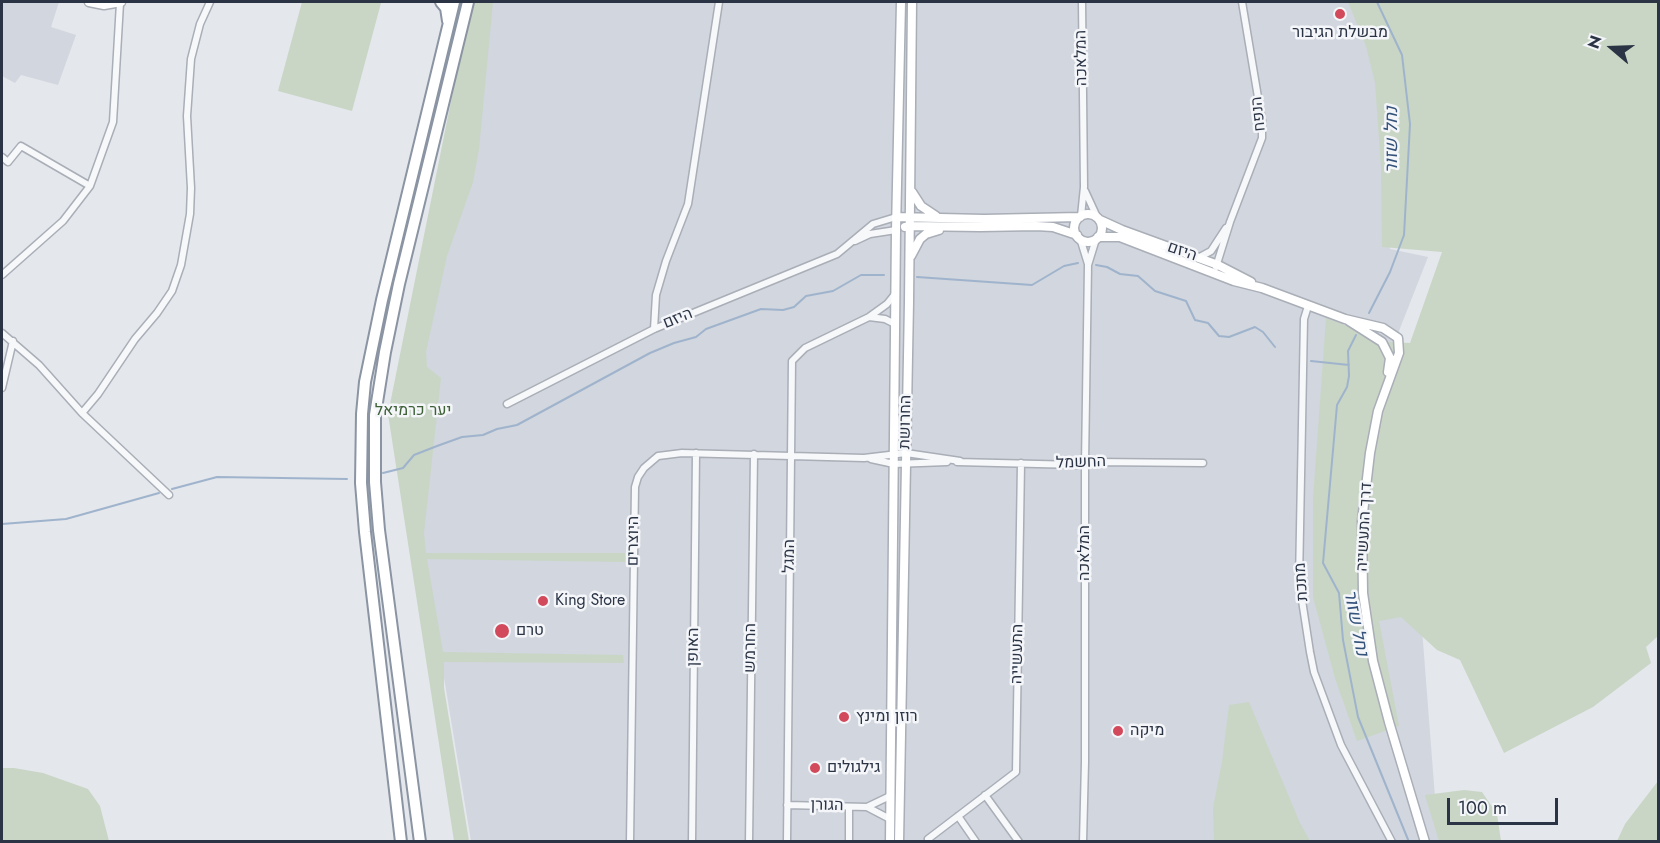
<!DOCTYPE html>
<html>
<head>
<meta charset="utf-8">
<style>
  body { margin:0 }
  #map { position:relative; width:1660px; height:843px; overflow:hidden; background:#e4e7ec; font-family:Jost,sans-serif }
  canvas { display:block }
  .frame { position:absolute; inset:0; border:3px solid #2b3445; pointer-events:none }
  .north { position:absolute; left:1582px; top:18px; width:60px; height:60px; -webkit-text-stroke:4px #f4f6f9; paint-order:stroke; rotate:289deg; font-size:16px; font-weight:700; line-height:24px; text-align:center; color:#2b3445 }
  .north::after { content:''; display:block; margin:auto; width:21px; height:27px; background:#2b3445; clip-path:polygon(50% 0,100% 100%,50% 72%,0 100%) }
  .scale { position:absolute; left:1447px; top:798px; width:111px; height:27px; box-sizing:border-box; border:3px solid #2b3445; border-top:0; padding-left:8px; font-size:18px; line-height:21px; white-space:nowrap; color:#2b3445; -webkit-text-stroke:4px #f4f6f9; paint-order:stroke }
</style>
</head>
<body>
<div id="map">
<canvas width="1660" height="843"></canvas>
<div class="frame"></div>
<div class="north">N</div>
<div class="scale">100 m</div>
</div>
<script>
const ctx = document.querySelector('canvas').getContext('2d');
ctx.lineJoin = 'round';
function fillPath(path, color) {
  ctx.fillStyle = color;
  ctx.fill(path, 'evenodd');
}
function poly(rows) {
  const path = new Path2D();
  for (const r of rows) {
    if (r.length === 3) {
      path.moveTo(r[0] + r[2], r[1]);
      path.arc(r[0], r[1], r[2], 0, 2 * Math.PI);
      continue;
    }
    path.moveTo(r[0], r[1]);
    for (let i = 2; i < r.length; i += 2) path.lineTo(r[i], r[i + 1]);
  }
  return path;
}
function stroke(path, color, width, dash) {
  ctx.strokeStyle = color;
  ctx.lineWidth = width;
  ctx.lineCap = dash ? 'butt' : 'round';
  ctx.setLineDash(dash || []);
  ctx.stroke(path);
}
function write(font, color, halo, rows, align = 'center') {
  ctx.font = font + ' Jost,Heebo,sans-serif';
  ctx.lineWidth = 5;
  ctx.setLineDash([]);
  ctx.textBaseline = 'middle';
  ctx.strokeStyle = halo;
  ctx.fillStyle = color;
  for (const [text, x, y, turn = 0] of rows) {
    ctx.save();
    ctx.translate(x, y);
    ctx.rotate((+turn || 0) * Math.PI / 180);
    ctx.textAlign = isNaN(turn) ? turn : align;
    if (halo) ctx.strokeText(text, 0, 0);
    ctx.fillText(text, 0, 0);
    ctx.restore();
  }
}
const built = poly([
  [2,2,59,2,51,27,76,35,58,85,21,75,15,83,2,76],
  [487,2,1390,2,1388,231,1390,249,1428,257,1399,331,1437,823,1442,841,471,841,404,435]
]);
const green = poly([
  [302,2,381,3,352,111,278,91],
  [471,2,493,2,479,149,473,182,447,256,426,352,427,367,441,378,424,533,426,553,625,553,625,562,427,559,443,652,623,655,624,663,444,662,444,688,469,841,454,841,388,414],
  [1348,2,1658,2,1658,636,1646,647,1651,663,1593,707,1504,753,1460,660,1437,650,1401,617,1379,621,1399,726,1357,741,1335,678,1313,597,1313,499,1326,318,1389,342,1410,343,1442,252,1382,247,1381,167,1375,83,1366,46],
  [1249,702,1300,823,1310,841,1214,841,1213,808,1222,762,1229,705],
  [2,768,14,768,43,773,88,789,100,806,109,841,2,841],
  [1658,781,1658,841,1617,841,1625,824],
  [1464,790,1482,792,1497,814,1501,841,1439,841,1425,795]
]);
const stream = poly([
  [1096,265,1107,267,1120,274,1138,276,1155,291,1186,301,1195,320,1208,323,1219,336,1229,337,1255,327,1263,332,1275,347],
  [917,277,1032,285,1064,266,1078,263],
  [1369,313,1390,272,1404,235,1410,124,1402,55,1377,2],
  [1356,335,1348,351,1349,376,1347,387,1337,405,1323,563,1339,593,1343,640,1358,717,1409,842],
  [1311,361,1349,365],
  [383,473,403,468,414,455,437,446,462,437,483,435,497,429,517,425,650,353,674,343,696,337,706,329,761,309,783,310,794,307,806,296,833,291,861,275,884,275],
  [172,489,217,477,347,479],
  [2,524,66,519,159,493]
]);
const street = poly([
  [2,157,8,162,21,146,90,186],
  [1085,191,1097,217],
  [1081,216,1084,187,1082,2],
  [1080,238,1088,264],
  [855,241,870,234,896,230],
  [1198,258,1211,251,1226,228],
  [1216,267,1230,222,1262,138,1262,121,1242,2],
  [2,275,63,221,90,186,113,122,120,3],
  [1308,306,1304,319,1299,581,1310,652,1314,672,1341,745,1392,842],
  [869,317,885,319,895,324],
  [654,329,656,295,666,261,688,204,719,2],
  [2,333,39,365,82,413,169,495],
  [2,388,13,341],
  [507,404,654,329,837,254,873,224,896,217],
  [82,413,98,394,135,339,157,313,172,291,181,265,190,214,191,188,187,116,191,59,200,24,210,2],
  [871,459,894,464,947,462],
  [957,462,1078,465,1094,462,1203,463],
  [985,795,1019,842],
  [787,805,867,807,890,819],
  [867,807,890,796],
  [958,816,976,842],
  [630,842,635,487,638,477,644,468,658,456,682,453,864,458,906,453,960,461],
  [692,842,696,453],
  [749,842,754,454],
  [787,842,792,361,805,348,869,317,887,304,895,294],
  [849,842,849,807],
  [930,842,928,839,1016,772,1021,463],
  [1083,842,1085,762,1085,464,1088,265,1096,239]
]);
const secondary = poly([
  [89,2,104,5,121,2],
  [912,192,921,206,936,216],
  [1088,228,14],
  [896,217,984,219,1080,217],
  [1100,220,1122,230,1218,265,1251,282],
  [905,227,910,226,980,227,1036,226,1053,227,1077,235],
  [1098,237,1120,237,1234,281,1262,288,1345,319,1383,328,1398,338,1399,353,1378,411,1370,453,1362,521,1363,593,1373,661,1389,722,1425,842],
  [911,256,920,239,926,234,939,230],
  [1349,321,1382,342,1390,358,1388,372],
  [890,842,896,230,901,2],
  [899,842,909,302,912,2]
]);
const highway = poly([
  [441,2,446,8,448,21],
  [401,842,365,532,361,483,362,414,365,382,382,300,454,2],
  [420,842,379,530,375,482,375,415,385,352,399,284,468,2]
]);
const markers = [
  [1340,14,6,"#d1495b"],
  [543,601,6,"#d1495b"],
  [502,631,8,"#d1495b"],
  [844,717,6,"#d1495b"],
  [1118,731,6,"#d1495b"],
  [815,768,6,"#d1495b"]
];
const poiNames = [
  ["מבשלת הגיבור",1340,33,"center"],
  ["King Store",555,601],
  ["טרם",516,631],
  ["רוזן ומינץ",856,717],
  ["מיקה",1130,731],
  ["גילגולים",827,768]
];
const streetNames = [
  ["המלאכה",1082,58,-91],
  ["הנפח",1259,114,-96],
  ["היזם",1182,252,19],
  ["היזם",678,319,-22],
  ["החרושת",906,422,-89],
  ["החשמל",1081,463,-2],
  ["דרך התעשייה",1365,527,-87],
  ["היוצרים",634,541,-89],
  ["המלאכה",1085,553,-90],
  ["המגל",790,556,-89],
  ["מתכת",1302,582,-94],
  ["האופן",694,647,-89],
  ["החרמש",751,648,-89],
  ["התעשייה",1018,654,-89],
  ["הגורן",827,806,1]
];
const parkNames = [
  ["יער כרמיאל",413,411]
];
const waterNames = [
  ["נחל שזור",1393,140,-90],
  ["נחל שזור",1355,623,79]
];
fillPath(built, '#d2d6de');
fillPath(green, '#c9d6c5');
stroke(stream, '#9fb4cc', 2);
stroke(street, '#a9aeb7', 9);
stroke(secondary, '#a9aeb7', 11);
stroke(highway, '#8b94a3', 14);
stroke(street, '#f7f8fa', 6);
stroke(secondary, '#fff', 8);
stroke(highway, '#fff', 10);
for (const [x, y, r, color] of markers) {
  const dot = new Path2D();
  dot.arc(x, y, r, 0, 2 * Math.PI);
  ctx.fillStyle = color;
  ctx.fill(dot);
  stroke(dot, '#f4f6f9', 2);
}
write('16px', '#2b3445', '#f4f6f9', poiNames, 'left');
write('16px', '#2b3445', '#f4f6f9', streetNames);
write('16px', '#3f6138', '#f4f6f9', parkNames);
write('italic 18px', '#34527a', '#f4f6f9', waterNames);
</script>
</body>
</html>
